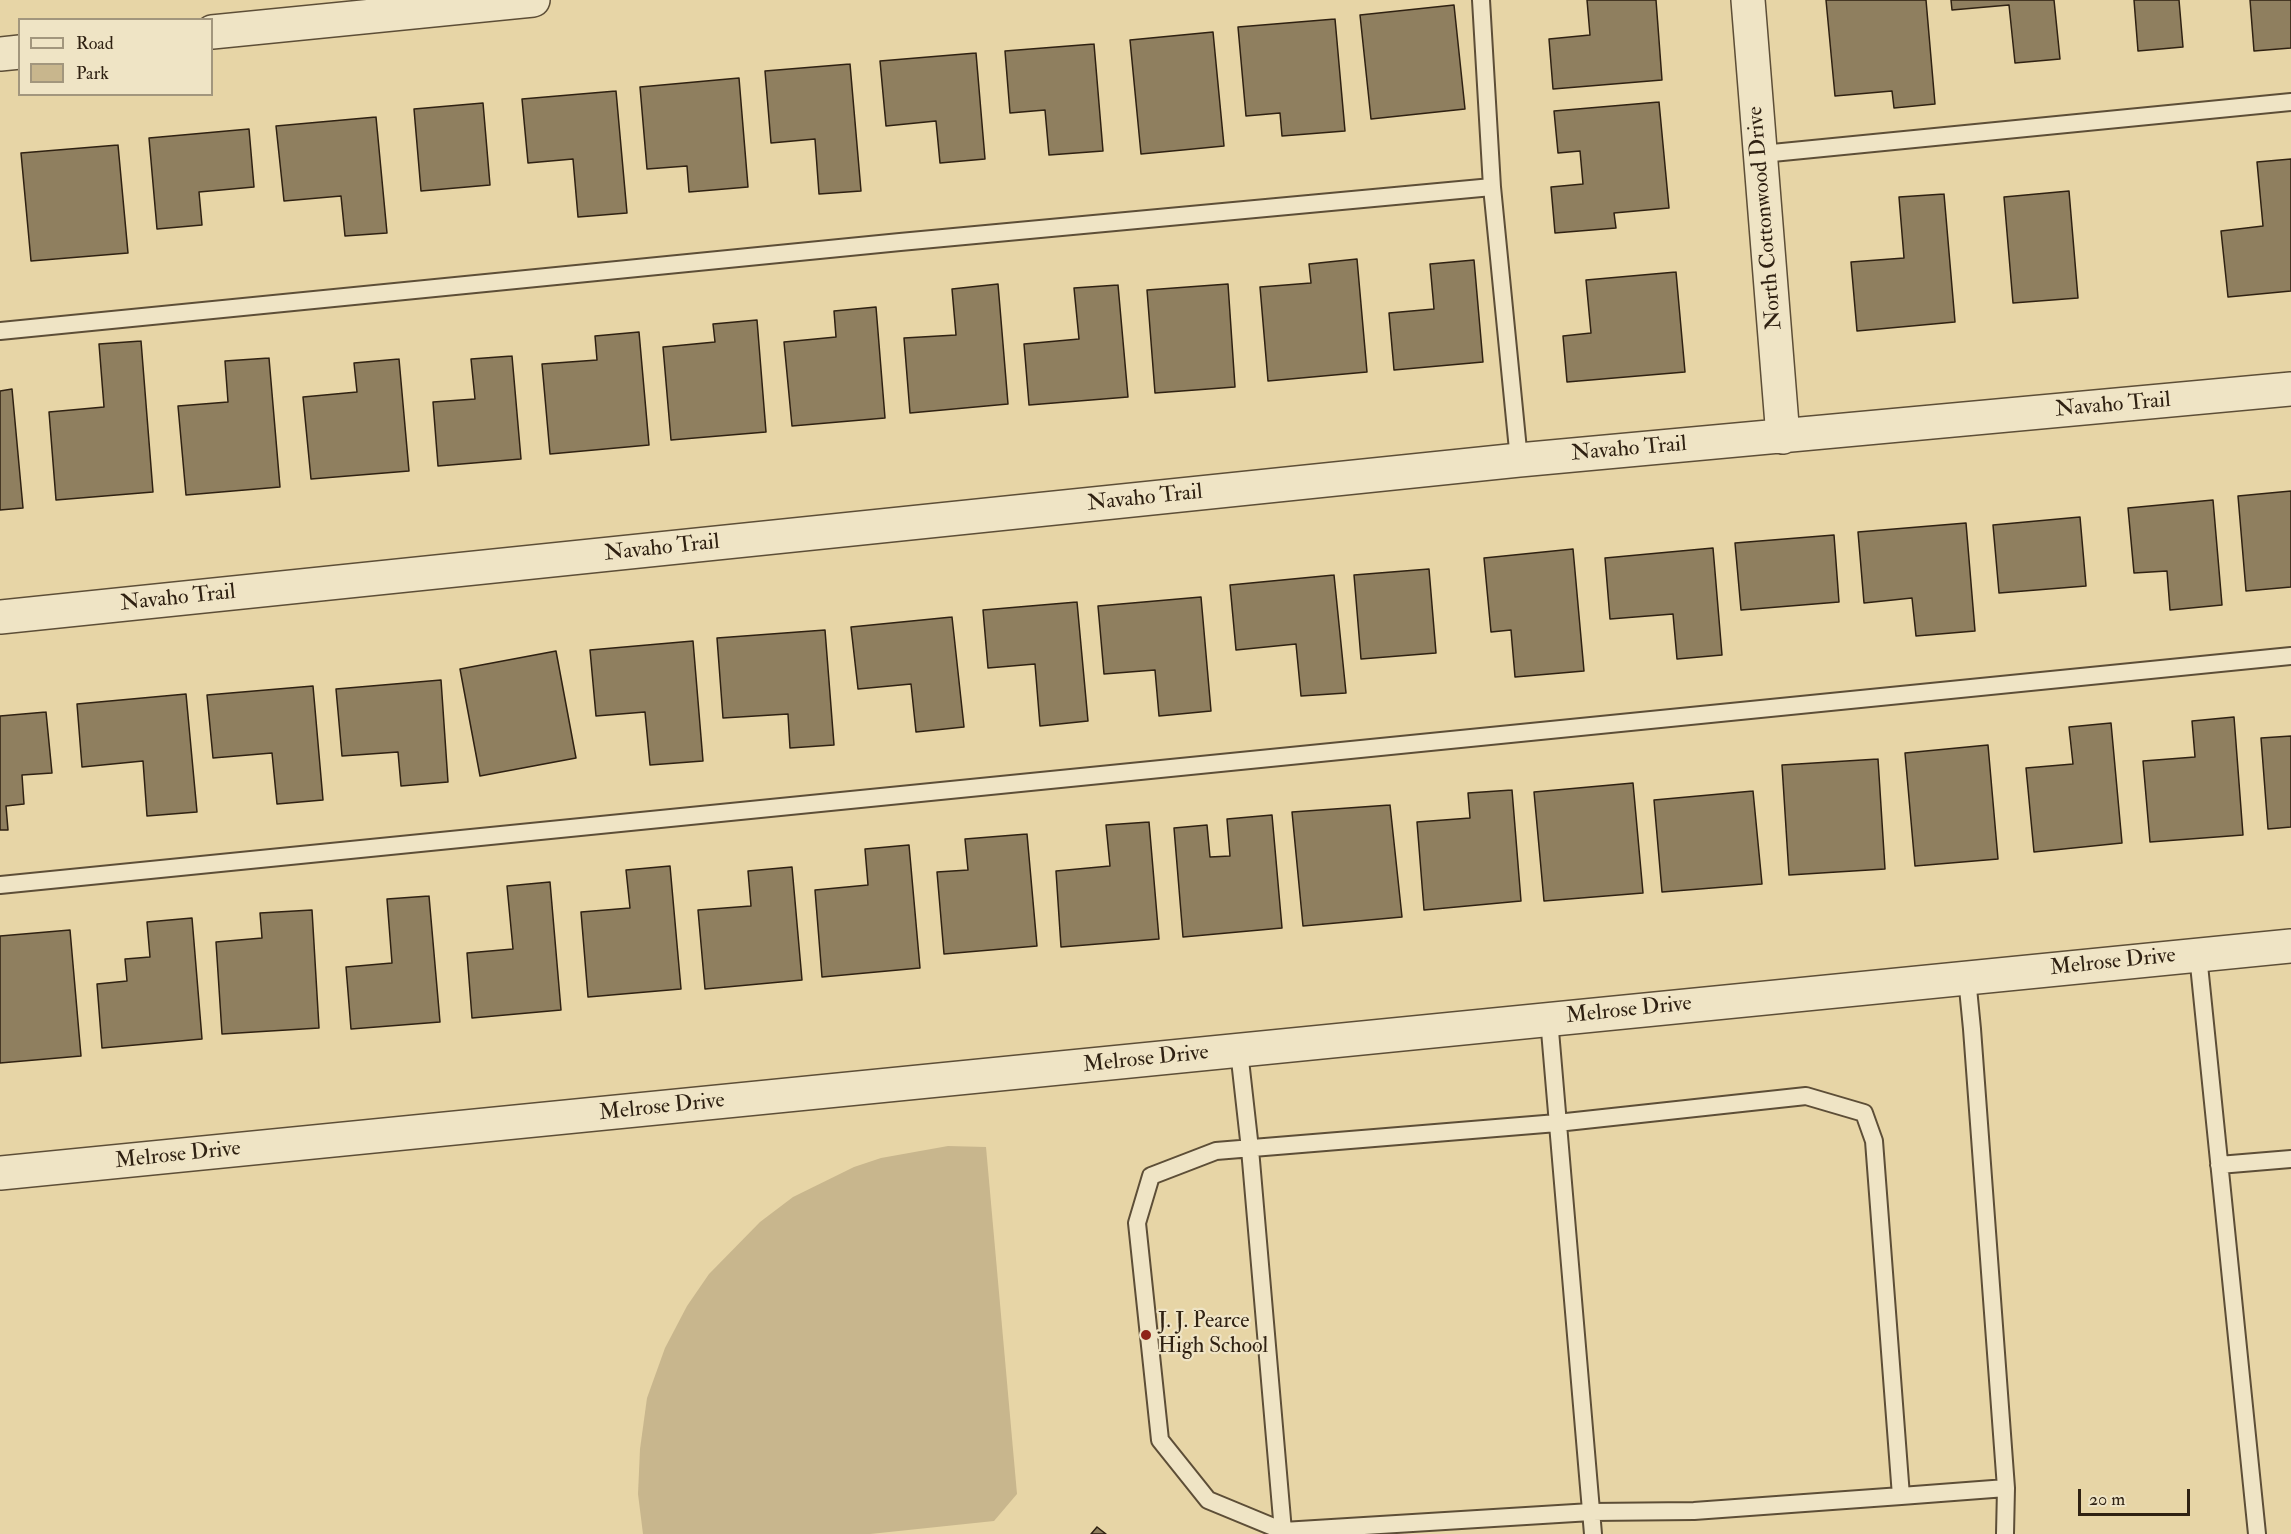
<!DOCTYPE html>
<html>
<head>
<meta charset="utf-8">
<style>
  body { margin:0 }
  #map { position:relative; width:2291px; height:1534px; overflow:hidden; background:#e7d5a6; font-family:"IM FELL Double Pica",serif }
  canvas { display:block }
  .legend { position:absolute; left:18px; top:18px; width:195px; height:78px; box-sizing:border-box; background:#efe4c5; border:2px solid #a2967d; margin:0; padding:8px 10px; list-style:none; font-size:18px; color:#2f2112 }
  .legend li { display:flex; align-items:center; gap:12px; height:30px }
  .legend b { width:30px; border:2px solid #a2967d }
  .scale { position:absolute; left:2078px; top:1489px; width:112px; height:27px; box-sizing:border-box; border:3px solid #2f2112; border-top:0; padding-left:8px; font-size:18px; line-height:21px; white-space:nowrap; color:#2f2112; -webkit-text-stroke:4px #efe4c5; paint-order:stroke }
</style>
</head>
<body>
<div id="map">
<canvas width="2291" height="1534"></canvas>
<ul class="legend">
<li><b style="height:8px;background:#efe4c5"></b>Road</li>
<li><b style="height:16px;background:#c8b68d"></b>Park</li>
</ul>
<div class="scale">20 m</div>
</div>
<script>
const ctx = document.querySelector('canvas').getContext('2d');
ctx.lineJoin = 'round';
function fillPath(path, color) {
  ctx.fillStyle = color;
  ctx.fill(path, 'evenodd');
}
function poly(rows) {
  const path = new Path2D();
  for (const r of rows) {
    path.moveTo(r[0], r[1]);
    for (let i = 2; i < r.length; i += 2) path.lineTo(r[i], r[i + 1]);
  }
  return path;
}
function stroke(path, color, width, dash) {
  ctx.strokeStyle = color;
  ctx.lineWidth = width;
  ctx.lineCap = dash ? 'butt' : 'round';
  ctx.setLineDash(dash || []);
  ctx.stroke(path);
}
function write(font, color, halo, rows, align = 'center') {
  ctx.font = font + ' "IM FELL Double Pica",serif';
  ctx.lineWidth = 4.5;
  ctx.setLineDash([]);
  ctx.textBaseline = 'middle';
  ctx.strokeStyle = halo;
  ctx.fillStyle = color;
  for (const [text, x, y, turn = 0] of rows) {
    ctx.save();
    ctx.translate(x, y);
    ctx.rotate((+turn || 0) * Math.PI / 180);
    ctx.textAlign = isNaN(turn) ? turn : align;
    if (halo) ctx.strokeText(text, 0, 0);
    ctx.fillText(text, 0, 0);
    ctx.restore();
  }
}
const green = poly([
  [948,1146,986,1147,1017,1494,994,1521,870,1534,643,1534,638,1494,640,1449,647,1398,665,1348,687,1306,709,1274,760,1222,793,1197,854,1167,881,1158]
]);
const building = poly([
  [1587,0,1656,0,1662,80,1553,89,1549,39,1590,35,1587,0],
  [1826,0,1926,0,1935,104,1894,108,1892,91,1835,96,1826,0],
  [1951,0,2054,0,2060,59,2015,63,2009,5,1952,10,1951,0],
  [2134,0,2179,0,2183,47,2138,51,2134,0],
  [2250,0,2291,0,2291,48,2254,51,2250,0],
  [1454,5,1465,109,1371,119,1360,15,1454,5],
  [1335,19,1345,131,1282,136,1280,113,1246,116,1238,27,1335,19],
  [1213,32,1224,146,1141,154,1130,40,1213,32],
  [1094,44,1103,151,1049,155,1045,110,1010,113,1005,51,1094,44],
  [976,53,985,159,940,163,936,121,886,126,880,61,976,53],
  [850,64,861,191,819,194,815,139,771,143,765,71,850,64],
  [739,78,748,187,689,192,687,166,647,169,640,87,739,78],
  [616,91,627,213,578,217,573,159,528,163,522,99,616,91],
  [1659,102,1669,208,1614,213,1616,228,1555,233,1551,187,1583,184,1580,151,1558,153,1554,111,1659,102],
  [483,103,490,185,421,191,414,109,483,103],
  [376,117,387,233,345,236,341,196,284,201,276,126,376,117],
  [249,129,254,187,199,192,202,225,157,229,149,138,249,129],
  [118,145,128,253,31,261,21,153,118,145],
  [2291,159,2291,291,2228,297,2221,231,2263,226,2257,162,2291,159],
  [2069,191,2078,298,2013,303,2004,197,2069,191],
  [1944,194,1955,322,1857,331,1851,262,1904,258,1899,197,1944,194],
  [1357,259,1367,372,1268,381,1260,287,1311,283,1309,264,1357,259],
  [1474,260,1483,362,1394,370,1389,313,1434,309,1430,264,1474,260],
  [1676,272,1685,372,1567,382,1563,336,1591,333,1586,280,1676,272],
  [998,284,1008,404,910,413,904,338,956,335,952,289,998,284],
  [1228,284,1235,387,1155,393,1147,290,1228,284],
  [1118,285,1128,397,1029,405,1024,344,1079,339,1074,288,1118,285],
  [876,307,885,418,792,426,784,342,836,337,834,311,876,307],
  [757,320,766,432,671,440,663,347,715,342,713,324,757,320],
  [639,332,649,445,550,454,542,364,597,360,595,336,639,332],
  [141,341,153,492,56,500,49,412,104,407,99,344,141,341],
  [512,356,521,459,438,466,433,402,475,399,471,359,512,356],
  [269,358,280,487,186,495,178,406,228,402,225,361,269,358],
  [399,359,409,471,311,479,303,397,357,392,354,363,399,359],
  [12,389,23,508,0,510,0,391,12,389],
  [2291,491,2291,587,2246,591,2238,496,2291,491],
  [2213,500,2222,605,2170,610,2167,571,2134,573,2128,508,2213,500],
  [2080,517,2086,586,1999,593,1993,525,2080,517],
  [1966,523,1975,631,1916,636,1912,598,1864,603,1858,532,1966,523],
  [1834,535,1839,602,1741,610,1735,543,1834,535],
  [1713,548,1722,655,1677,659,1673,614,1610,619,1605,558,1713,548],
  [1573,549,1584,671,1515,677,1511,630,1491,632,1484,558,1573,549],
  [1429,569,1436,653,1361,659,1354,575,1429,569],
  [1334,575,1346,693,1301,696,1296,644,1236,650,1230,585,1334,575],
  [1201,597,1211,711,1159,716,1155,670,1104,674,1098,606,1201,597],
  [1077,602,1088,721,1040,726,1035,664,988,668,983,610,1077,602],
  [952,617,964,727,916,732,911,684,858,689,851,627,952,617],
  [825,630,834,745,790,748,788,714,723,718,717,638,825,630],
  [693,641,703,761,650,765,645,712,596,716,590,650,693,641],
  [556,651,576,758,480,776,460,669,556,651],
  [441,680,448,782,401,786,398,752,342,756,336,689,441,680],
  [313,686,323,800,277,804,272,753,213,758,207,695,313,686],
  [186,694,197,812,147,816,143,761,82,767,77,704,186,694],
  [46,712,52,773,22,775,24,804,6,806,8,830,0,830,0,716,46,712],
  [2234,717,2243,835,2150,842,2143,761,2195,757,2192,721,2234,717],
  [2111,723,2122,843,2034,852,2026,768,2073,764,2069,727,2111,723],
  [2291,736,2291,827,2268,829,2261,738,2291,736],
  [1988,745,1998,859,1915,866,1905,753,1988,745],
  [1878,759,1885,869,1789,875,1782,765,1878,759],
  [1633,783,1643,893,1544,901,1534,792,1633,783],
  [1512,790,1521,901,1424,910,1417,822,1470,818,1468,793,1512,790],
  [1753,791,1762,884,1662,892,1654,800,1753,791],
  [1390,805,1402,917,1303,926,1292,812,1390,805],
  [1272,815,1282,928,1183,937,1174,828,1207,825,1210,857,1230,856,1227,819,1272,815],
  [1149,822,1159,939,1061,947,1056,871,1110,866,1106,825,1149,822],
  [1027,834,1037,946,944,954,937,872,968,870,965,839,1027,834],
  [909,845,920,968,822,977,815,890,868,885,865,849,909,845],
  [670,866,681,989,588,997,581,912,630,908,626,870,670,866],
  [792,867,802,980,705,989,698,910,751,906,748,871,792,867],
  [550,882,561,1010,472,1018,467,953,513,949,507,886,550,882],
  [429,896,440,1022,351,1029,346,967,392,963,387,899,429,896],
  [312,910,319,1028,222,1034,216,942,262,938,260,913,312,910],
  [192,918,202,1039,102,1048,97,984,127,981,125,959,150,957,147,922,192,918],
  [70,930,81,1056,0,1063,0,936,70,930],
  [1097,1527,1106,1534,1091,1534,1097,1527]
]);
const service = poly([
  [1481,0,1492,187,1519,460],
  [1762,154,2291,102],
  [0,331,900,242,1492,187],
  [0,885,2291,656],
  [2198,955,2257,1534],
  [1967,978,1972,1029,2006,1488,2005,1534],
  [1549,1019,1593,1534],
  [1239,1051,1250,1149,1283,1531],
  [2219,1165,2291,1159],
  [1901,1496,1874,1141,1864,1113,1806,1096,1557,1123,1216,1151,1151,1176,1137,1223,1160,1440,1208,1500,1283,1531,1591,1512,1694,1511,1901,1496,2006,1488]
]);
const minor = poly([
  [1748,0,1783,437],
  [212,32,533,0],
  [0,54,20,52],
  [0,617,1519,460,2291,389]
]);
const tertiary = poly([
  [0,1173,2291,946]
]);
const markers = [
  [1146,1335,6,"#8f2418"]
];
const streetNames = [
  ["North Cottonwood Drive",1766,218,-95],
  ["Navaho Trail",2113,406,-5],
  ["Navaho Trail",1629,450,-5],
  ["Navaho Trail",1145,499,-6],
  ["Navaho Trail",662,549,-6],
  ["Navaho Trail",178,599,-6],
  ["Melrose Drive",2113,963,-6],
  ["Melrose Drive",1629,1011,-6],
  ["Melrose Drive",1146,1060,-6],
  ["Melrose Drive",662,1108,-6],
  ["Melrose Drive",178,1156,-6]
];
const poiNames = [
  ["J. J. Pearce",1158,1322],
  ["High School",1158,1347]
];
fillPath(green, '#c8b68d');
fillPath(building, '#8f7f5f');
stroke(building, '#2f2112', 1.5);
stroke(service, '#5d4e37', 20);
stroke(minor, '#5d4e37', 36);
stroke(tertiary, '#5d4e37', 36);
stroke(service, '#efe4c5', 16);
stroke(minor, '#efe4c5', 33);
stroke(tertiary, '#efe4c5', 33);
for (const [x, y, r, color] of markers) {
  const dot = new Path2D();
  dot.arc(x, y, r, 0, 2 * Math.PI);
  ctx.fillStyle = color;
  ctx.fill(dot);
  stroke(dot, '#efe4c5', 2);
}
write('22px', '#2f2112', '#efe4c5', streetNames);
write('22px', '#2f2112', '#efe4c5', poiNames, 'left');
</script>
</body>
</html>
